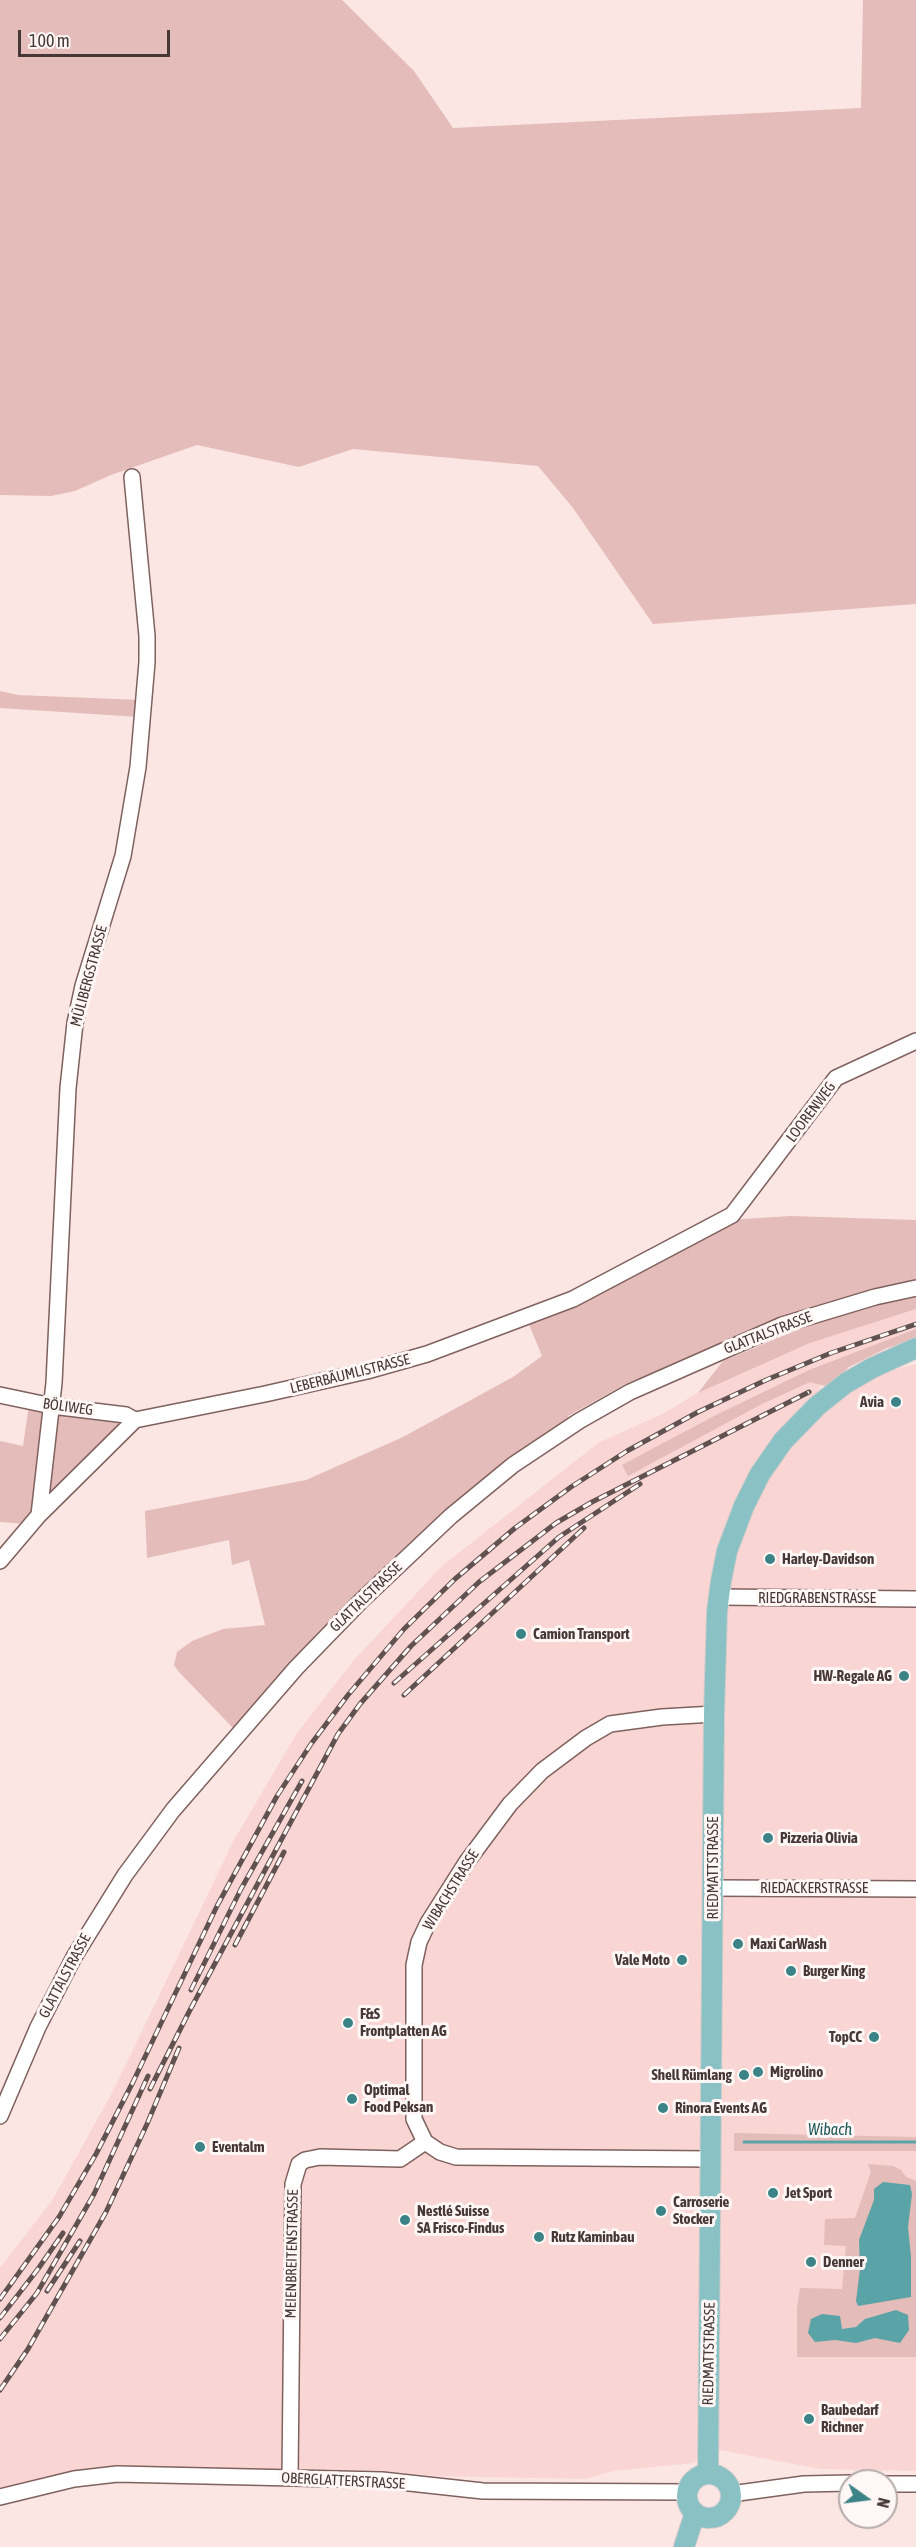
<!DOCTYPE html>
<html>
<head>
<meta charset="utf-8">
<style>
  body { margin:0 }
  #map { position:relative; width:916px; height:2547px; overflow:hidden; background:#fbe6e4; font-family:"Asap Condensed",sans-serif }
  canvas { display:block }
  .north { position:absolute; left:838px; top:2469px; width:60px; height:60px; box-sizing:border-box; background:#fef7f6; border:2px solid #b4abaa; border-radius:50%; rotate:104deg; font-size:16px; font-weight:700; line-height:24px; text-align:center; color:#463837 }
  .north::after { content:''; display:block; margin:auto; width:21px; height:27px; background:#3b8386; clip-path:polygon(50% 0,100% 100%,50% 72%,0 100%) }
  .scale { position:absolute; left:18px; top:30px; width:152px; height:27px; box-sizing:border-box; border:3px solid #463837; border-top:0; padding-left:8px; font-size:18px; line-height:21px; white-space:nowrap; color:#463837; -webkit-text-stroke:4px #fef7f6; paint-order:stroke }
</style>
</head>
<body>
<div id="map">
<canvas width="916" height="2547"></canvas>
<div class="north">N</div>
<div class="scale">100 m</div>
</div>
<script>
const ctx = document.querySelector('canvas').getContext('2d');
ctx.lineJoin = 'round';
function fillPath(path, color) {
  ctx.fillStyle = color;
  ctx.fill(path, 'evenodd');
}
function poly(rows) {
  const path = new Path2D();
  for (const r of rows) {
    if (r.length === 3) {
      path.moveTo(r[0] + r[2], r[1]);
      path.arc(r[0], r[1], r[2], 0, 2 * Math.PI);
      continue;
    }
    path.moveTo(r[0], r[1]);
    for (let i = 2; i < r.length; i += 2) path.lineTo(r[i], r[i + 1]);
  }
  return path;
}
function stroke(path, color, width, dash) {
  ctx.strokeStyle = color;
  ctx.lineWidth = width;
  ctx.lineCap = dash ? 'butt' : 'round';
  ctx.setLineDash(dash || []);
  ctx.stroke(path);
}
function write(font, color, halo, rows, align = 'center') {
  ctx.font = font + ' "Asap Condensed",sans-serif';
  ctx.lineWidth = 6;
  ctx.setLineDash([]);
  ctx.textBaseline = 'middle';
  ctx.strokeStyle = halo;
  ctx.fillStyle = color;
  for (const [text, x, y, turn = 0] of rows) {
    ctx.save();
    ctx.translate(x, y);
    ctx.rotate((+turn || 0) * Math.PI / 180);
    ctx.textAlign = isNaN(turn) ? turn : align;
    if (halo) ctx.strokeText(text, 0, 0);
    ctx.fillText(text, 0, 0);
    ctx.restore();
  }
}
const built = poly([
  [916,1309,916,1334,857,1358,817,1389,916,1364,916,2471,821,2469,714,2449,693,2463,613,2471,584,2479,436,2476,374,2470,181,2470,115,2466,73,2472,0,2491,0,2268,53,2199,113,2091,234,1840,297,1733,354,1660,442,1566,598,1443,662,1414,698,1393,810,1343]
]);
const green = poly([
  [0,0,342,0,414,71,453,128,861,108,863,0,916,0,916,604,653,624,573,508,538,466,353,449,299,467,197,445,111,475,75,491,51,496,0,495],
  [0,691,18,695,140,700,139,717,0,708],
  [790,1216,916,1220,916,1281,629,1382,568,1416,570,1419,509,1461,234,1729,179,1672,174,1665,177,1652,192,1641,223,1629,265,1625,249,1560,232,1565,229,1540,147,1558,145,1511,306,1480,403,1437,513,1377,542,1356,526,1317,728,1220],
  [916,1296,916,1309,810,1343,698,1393,723,1361,792,1332,869,1305],
  [916,1329,916,1339,887,1348,849,1367,829,1387,810,1382,762,1404,628,1476,622,1465,716,1415,809,1370],
  [29,1405,132,1420,28,1524,0,1522,0,1441,23,1446],
  [734,2133,916,2137,916,2151,734,2151],
  [868,2164,893,2166,901,2170,906,2177,916,2181,916,2357,797,2357,797,2309,800,2288,842,2289,846,2246,824,2245,825,2219,855,2218,871,2172]
]);
const water = poly([
  [883,2182,910,2185,912,2194,908,2227,911,2257,911,2297,858,2306,856,2301,860,2269,859,2240,874,2200,874,2189],
  [896,2310,908,2315,909,2330,900,2343,875,2338,856,2343,835,2340,815,2342,808,2333,811,2319,822,2314,840,2316,842,2329,856,2327,865,2319]
]);
const stream = poly([
  [744,2142,916,2142]
]);
const minor = poly([
  [0,1395,52,1406,126,1415,135,1420],
  [39,1515,54,1383,68,1088,75,1023,83,986,123,856,138,767,147,662,147,636,132,477],
  [0,1561,39,1515,135,1420,265,1394,367,1371,427,1354,573,1299,732,1215,836,1078,916,1041],
  [719,1597,916,1599],
  [713,1888,916,1889],
  [0,2116,38,2027,74,1957,125,1875,173,1810,296,1668,362,1600,451,1516,513,1465,579,1421,630,1392,782,1325,875,1297,916,1288],
  [711,2159,456,2157,440,2152,425,2142,414,2119,414,1965,419,1942,428,1923,466,1863,510,1804,542,1771,586,1738,610,1724,662,1717,714,1714],
  [290,2478,293,2184,299,2164,305,2160,320,2157,400,2159,425,2142],
  [886,2484,916,2484],
  [731,2494,804,2484,850,2483],
  [0,2497,74,2479,117,2474,382,2480,483,2491,688,2492]
]);
const major = poly([
  [708,2474,714,1714,717,1612,721,1581,727,1551,744,1506,760,1474,783,1441,817,1406,846,1383,872,1368,916,1348],
  [709,2496,22],
  [684,2547,695,2513]
]);
const rail = poly([
  [394,1683,559,1537,640,1484],
  [404,1695,584,1528],
  [235,1945,284,1852],
  [191,1990,241,1889,302,1781],
  [150,2089,190,2010,338,1734,360,1704,411,1646,479,1582,556,1523,592,1502,809,1392],
  [47,2291,80,2241],
  [0,2299,59,2217,96,2154,133,2082,217,1906,277,1796,311,1744,348,1695,404,1629,455,1579,515,1528,571,1487,627,1451,698,1412,766,1380,831,1353,916,1324],
  [0,2318,38,2269,63,2233],
  [0,2339,37,2293,94,2194,148,2076],
  [0,2390,28,2349,106,2212,147,2124,179,2048]
]);
const markers = [
  [896,1402,6,"#3b8386"],
  [770,1559,6,"#3b8386"],
  [521,1634,6,"#3b8386"],
  [904,1676,6,"#3b8386"],
  [768,1838,6,"#3b8386"],
  [738,1944,6,"#3b8386"],
  [682,1960,6,"#3b8386"],
  [791,1971,6,"#3b8386"],
  [348,2023,6,"#3b8386"],
  [874,2037,6,"#3b8386"],
  [758,2072,6,"#3b8386"],
  [744,2075,6,"#3b8386"],
  [352,2099,6,"#3b8386"],
  [663,2108,6,"#3b8386"],
  [200,2147,6,"#3b8386"],
  [773,2193,6,"#3b8386"],
  [661,2211,6,"#3b8386"],
  [405,2220,6,"#3b8386"],
  [539,2237,6,"#3b8386"],
  [811,2262,6,"#3b8386"],
  [809,2419,6,"#3b8386"]
];
const streetNames = [
  ["MÜLIBERGSTRASSE",89,976,-75],
  ["LOORENWEG",811,1112,-53],
  ["GLATTALSTRASSE",768,1333,-21],
  ["LEBERBÄUMLISTRASSE",350,1374,-14],
  ["BÖLIWEG",68,1407,8],
  ["GLATTALSTRASSE",366,1597,-44],
  ["RIEDGRABENSTRASSE",817,1598],
  ["RIEDMATTSTRASSE",713,1868,-90],
  ["RIEDACKERSTRASSE",814,1888],
  ["WIBACHSTRASSE",451,1890,-58],
  ["GLATTALSTRASSE",65,1976,-62],
  ["MEIENBREITENSTRASSE",292,2254,-89],
  ["RIEDMATTSTRASSE",709,2354,-89],
  ["OBERGLATTERSTRASSE",343,2481,3]
];
const poiNames = [
  ["Avia",884,1402,"right"],
  ["Harley-Davidson",782,1559],
  ["Camion Transport",533,1634],
  ["HW-Regale AG",892,1676,"right"],
  ["Pizzeria Olivia",780,1838],
  ["Maxi CarWash",750,1944],
  ["Vale Moto",670,1960,"right"],
  ["Burger King",803,1971],
  ["F&S",360,2014],
  ["Frontplatten AG",360,2031],
  ["TopCC",862,2037,"right"],
  ["Migrolino",770,2072],
  ["Shell Rümlang",732,2075,"right"],
  ["Optimal",364,2090],
  ["Food Peksan",364,2107],
  ["Rinora Events AG",675,2108],
  ["Eventalm",212,2147],
  ["Jet Sport",785,2193],
  ["Carroserie",673,2202],
  ["Stocker",673,2219],
  ["Nestlé Suisse",417,2211],
  ["SA Frisco-Findus",417,2228],
  ["Rutz Kaminbau",551,2237],
  ["Denner",823,2262],
  ["Baubedarf",821,2410],
  ["Richner",821,2427]
];
const waterNames = [
  ["Wibach",830,2130]
];
fillPath(built, '#f9d6d3');
fillPath(green, '#e4bcb9');
fillPath(water, '#5aa3a6');
stroke(stream, '#5aa3a6', 3);
stroke(minor, '#7f615e', 18);
stroke(major, '#cfcbcb', 22);
stroke(minor, '#fff', 15);
stroke(major, '#89c1c4', 20);
stroke(rail, '#615251', 5);
stroke(rail, '#fef7f6', 3, [9]);
for (const [x, y, r, color] of markers) {
  const dot = new Path2D();
  dot.arc(x, y, r, 0, 2 * Math.PI);
  ctx.fillStyle = color;
  ctx.fill(dot);
  stroke(dot, '#fef7f6', 2);
}
write('15px', '#463837', '#fef7f6', streetNames);
write('bold 15px', '#463837', '#fef7f6', poiNames, 'left');
write('italic 16px', '#1a585b', '#fef7f6', waterNames);
</script>
</body>
</html>
